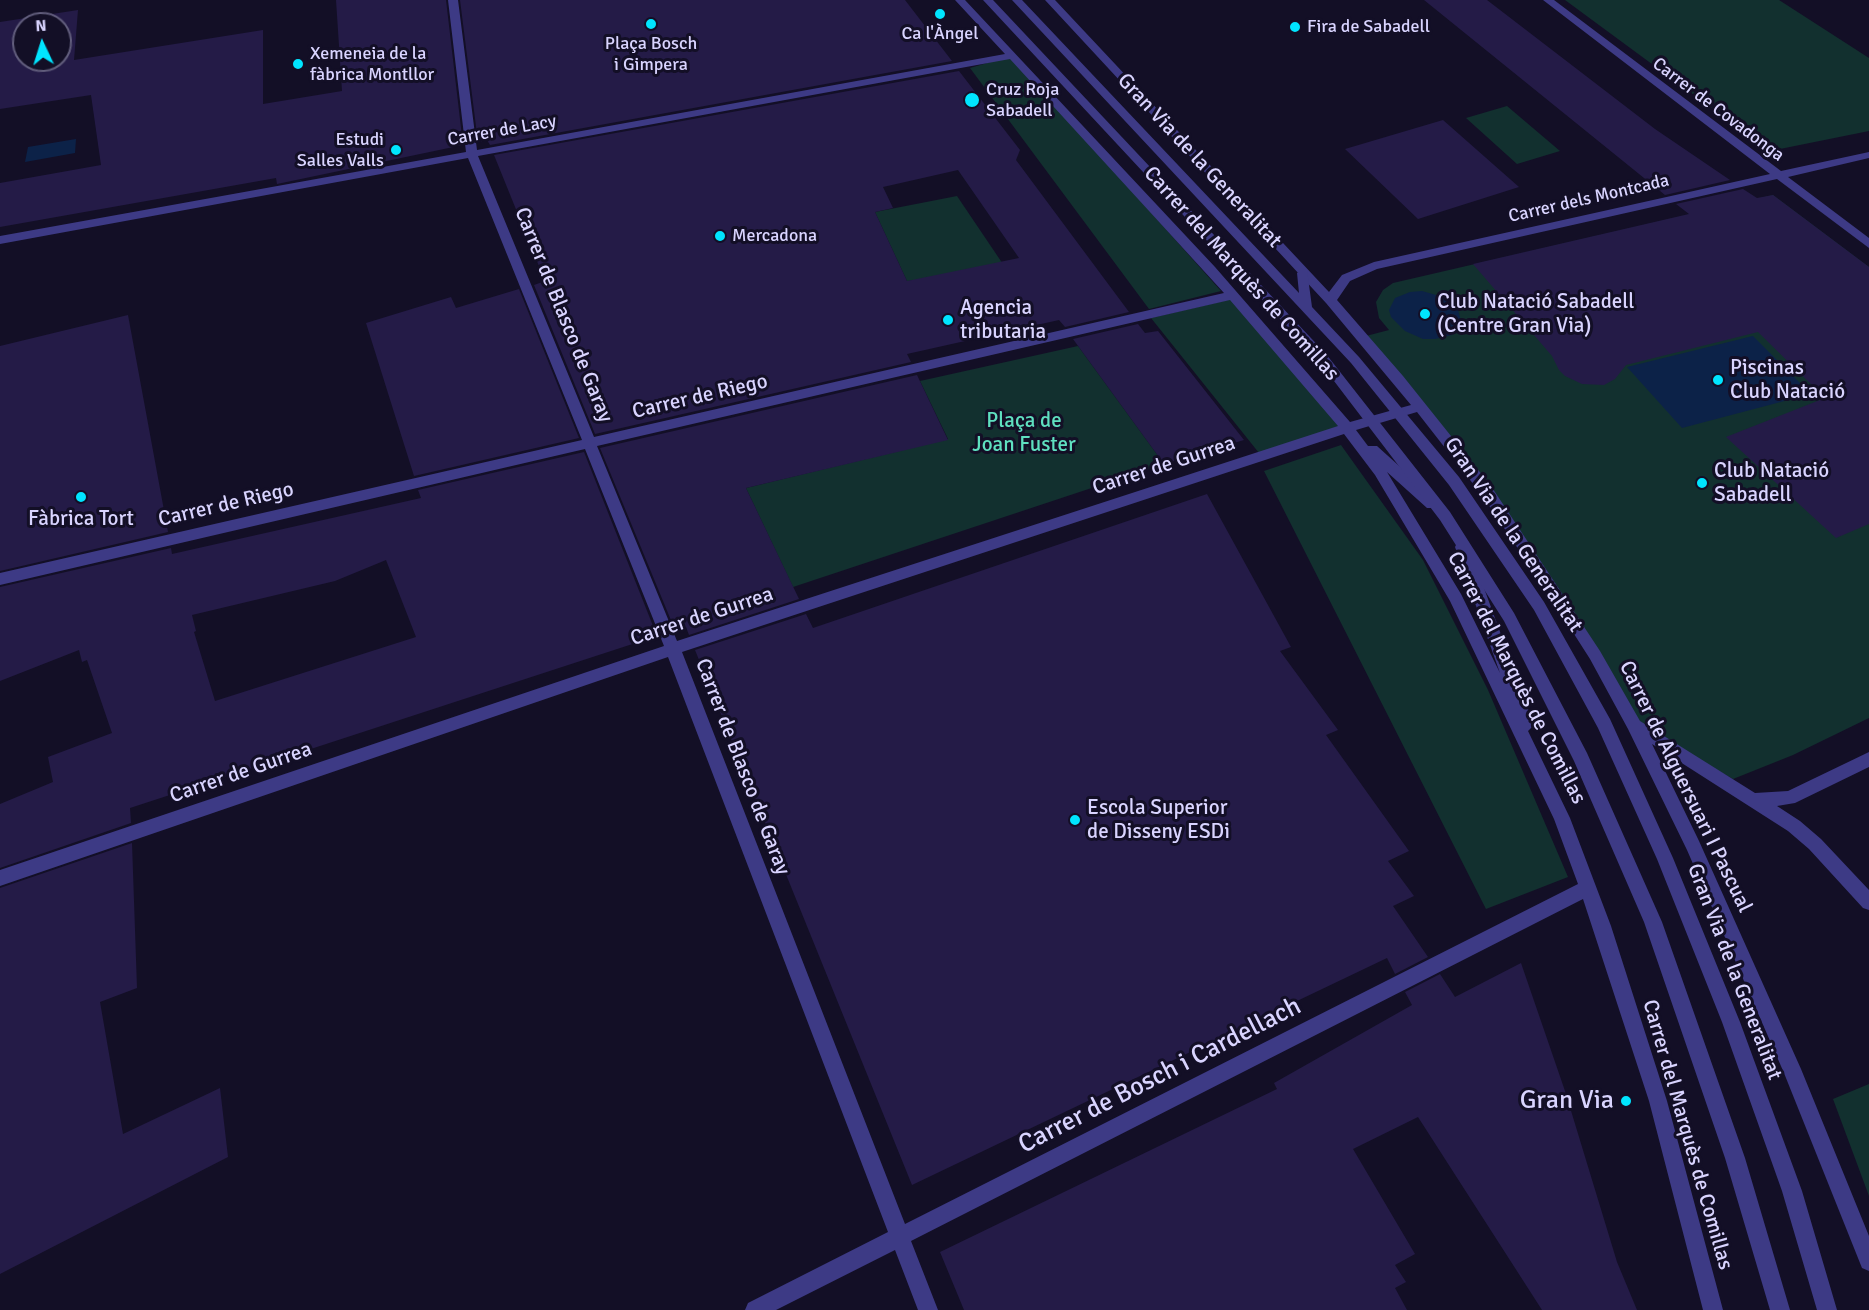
<!DOCTYPE html>
<html>
<head>
<meta charset="utf-8">
<style>
  body { margin:0 }
  #map { position:relative; width:1869px; height:1310px; overflow:hidden; background:#130f26; font-family:Signika,sans-serif }
  canvas { display:block }
  .north { position:absolute; left:12px; top:12px; width:60px; height:60px; box-sizing:border-box; background:#130f26; border:2px solid #625e7d; border-radius:50%; rotate:356deg; font-size:16px; font-weight:700; line-height:24px; text-align:center; color:#d9d4ff }
  .north::after { content:''; display:block; margin:auto; width:21px; height:27px; background:#00e5ff; clip-path:polygon(50% 0,100% 100%,50% 72%,0 100%) }
</style>
</head>
<body>
<div id="map">
<canvas width="1869" height="1310"></canvas>
<div class="north">N</div>
</div>
<script>
const ctx = document.querySelector('canvas').getContext('2d');
ctx.lineJoin = 'round';
function fillPath(path, color) {
  ctx.fillStyle = color;
  ctx.fill(path, 'evenodd');
}
function poly(rows) {
  const path = new Path2D();
  for (const r of rows) {
    path.moveTo(r[0], r[1]);
    for (let i = 2; i < r.length; i += 2) path.lineTo(r[i], r[i + 1]);
  }
  return path;
}
function stroke(path, color, width, dash) {
  ctx.strokeStyle = color;
  ctx.lineWidth = width;
  ctx.lineCap = dash ? 'butt' : 'round';
  ctx.setLineDash(dash || []);
  ctx.stroke(path);
}
function write(font, color, halo, rows, align = 'center') {
  ctx.font = font + ' Signika,sans-serif';
  ctx.lineWidth = 6;
  ctx.setLineDash([]);
  ctx.textBaseline = 'middle';
  ctx.strokeStyle = halo;
  ctx.fillStyle = color;
  for (const [text, x, y, turn = 0] of rows) {
    ctx.save();
    ctx.translate(x, y);
    ctx.rotate((+turn || 0) * Math.PI / 180);
    ctx.textAlign = isNaN(turn) ? turn : align;
    if (halo) ctx.strokeText(text, 0, 0);
    ctx.fillText(text, 0, 0);
    ctx.restore();
  }
}
const green = poly([
  [1565,0,1779,0,1869,58,1869,131,1770,151],
  [1011,56,1221,291,1149,309,970,68],
  [1507,106,1560,151,1517,164,1466,118],
  [1773,195,1869,267,1869,718,1793,755,1733,779,1634,724,1585,633,1366,336,1389,330,1379,318,1376,302,1383,290,1393,283],
  [957,196,1011,276,907,281,875,212],
  [1232,299,1340,427,1259,453,1151,318],
  [1078,346,1164,464,793,587,746,488,948,439,920,381],
  [1341,445,1423,560,1488,690,1568,877,1486,909,1264,471],
  [1869,1084,1869,1196,1833,1099]
]);
const water = poly([
  [76,139,75,153,25,162,28,147],
  [1422,291,1443,297,1458,310,1461,321,1458,330,1452,335,1435,339,1423,339,1405,331,1391,317,1389,310,1395,298,1410,292],
  [1753,336,1811,394,1682,428,1627,367]
]);
const building = poly([
  [336,0,446,0,463,145,277,184,276,178,0,227,0,183,101,165,91,95,0,109,0,22,78,10,74,60,263,30,263,104,342,91],
  [24,24,60,24,60,60,24,60],
  [460,0,905,0,952,61,490,145,487,140,478,142],
  [1424,0,1487,0,1655,129,1730,180,1665,195],
  [959,71,1020,150,1016,160,1129,312,1065,327,1059,320,907,354,911,362,595,434,534,285,545,281,494,155],
  [958,170,1019,258,907,281,875,212,893,208,883,187],
  [1443,120,1519,187,1418,219,1345,149],
  [1743,189,1757,198,1773,195,1869,267,1869,524,1836,538,1726,437,1825,398,1758,332,1626,365,1615,379,1604,385,1582,384,1565,376,1559,370,1552,356,1473,264,1689,214,1676,204],
  [519,289,579,438,414,476,366,323,451,297,456,308],
  [128,315,168,532,0,571,0,346],
  [1138,324,1145,333,1158,331,1244,440,1164,464,1073,339],
  [917,375,948,440,746,488,799,599,689,635,686,627,675,630,600,448],
  [584,452,657,636,130,808,131,823,0,868,0,804,53,782,48,757,112,733,87,660,82,662,79,650,0,681,0,587,171,548,172,554,421,498,418,490],
  [386,560,416,637,215,701,194,632,196,631,192,615,335,581],
  [1207,494,1291,647,1280,651,1338,730,1326,735,1409,851,1388,861,1414,896,1393,906,1428,957,1395,974,1387,958,912,1185,695,650,806,614,813,628],
  [132,843,137,988,100,1002,123,1134,220,1088,228,1157,0,1274,0,888],
  [1521,963,1565,1091,1617,1262,1637,1310,1542,1310,1418,1117,1353,1149,1415,1254,1395,1265,1406,1282,1395,1288,1407,1310,964,1310,940,1252,1277,1089,1274,1083,1412,1005,1405,992,1440,974,1455,997]
]);
const minor = poly([
  [448,0,458,0,477,150,1005,54,955,0,965,0,1215,267,1350,422,1411,405,1326,303,1045,0,1055,0,1329,292,1342,275,1374,262,1770,174,1543,0,1554,0,1781,171,1869,152,1869,158,1788,177,1869,238,1869,248,1777,179,1377,269,1350,281,1337,300,1403,376,1491,486,1600,651,1640,721,1755,793,1788,791,1869,752,1869,767,1795,803,1777,806,1800,821,1821,839,1869,890,1869,910,1863,908,1809,849,1788,831,1652,744,1699,841,1801,1069,1869,1236,1869,1271,1862,1268,1784,1073,1687,850,1628,729,1590,659,1544,587,1481,494,1417,412,1356,430,1368,446,1377,446,1437,500,1439,504,1437,508,1427,508,1387,472,1461,594,1500,673,1455,547,1457,543,1462,541,1467,543,1469,547,1534,725,1528,731,1570,818,1611,926,1667,1101,1723,1310,1703,1310,1649,1101,1583,899,911,1241,938,1310,918,1310,895,1250,776,1310,745,1310,748,1303,888,1232,668,657,0,886,0,870,664,646,585,449,0,585,0,573,582,440,468,158,0,244,0,236,466,152,448,0],
  [1010,59,1224,293,594,437,478,156,1010,59],
  [1230,300,1338,426,677,641,597,446,1230,300],
  [1344,434,1375,475,1450,601,1554,819,1578,884,905,1224,682,652,1344,434]
]);
const tertiary = poly([
  [983,0,993,0,1326,354,1450,512,1514,613,1587,753,1662,922,1745,1158,1790,1310,1770,1310,1725,1158,1644,922,1574,761,1504,621,1440,520,1318,360,983,0],
  [1012,0,1022,0,1299,293,1297,273,1303,269,1307,270,1312,307,1359,357,1459,477,1544,602,1610,719,1673,858,1740,1022,1802,1191,1837,1310,1817,1310,1782,1191,1722,1022,1657,859,1598,728,1534,610,1449,485,1351,363,1012,0]
]);
const markers = [
  [940,14,6,"#00e5ff"],
  [651,24,6,"#00e5ff"],
  [1295,27,6,"#00e5ff"],
  [298,64,6,"#00e5ff"],
  [972,100,8,"#00e5ff"],
  [396,150,6,"#00e5ff"],
  [720,236,6,"#00e5ff"],
  [1425,314,6,"#00e5ff"],
  [948,320,6,"#00e5ff"],
  [1718,380,6,"#00e5ff"],
  [1702,483,6,"#00e5ff"],
  [81,497,6,"#00e5ff"],
  [1075,820,6,"#00e5ff"],
  [1626,1101,6,"#00e5ff"]
];
const farPoinames = [
  ["Fira de Sabadell",1307,27],
  ["Ca l'Àngel",940,34,"center"],
  ["Plaça Bosch",651,44,"center"],
  ["i Gimpera",651,65,"center"],
  ["Xemeneia de la",310,54],
  ["fàbrica Montllor",310,75],
  ["Cruz Roja",986,90],
  ["Sabadell",986,111],
  ["Estudi",384,140,"right"],
  ["Salles Valls",384,161,"right"],
  ["Mercadona",732,236]
];
const farStreetnames = [
  ["Carrer de Covadonga",1718,110,37],
  ["Carrer de Lacy",502,131,-10],
  ["Carrer dels Montcada",1589,199,-13]
];
const streetNames = [
  ["Gran Via de la Generalitat",1199,161,47],
  ["Carrer del Marquès de Comillas",1241,274,48],
  ["Carrer de Blasco de Garay",563,315,68],
  ["Carrer de Riego",700,397,-13],
  ["Carrer de Gurrea",1164,466,-18],
  ["Carrer de Riego",226,505,-13],
  ["Gran Via de la Generalitat",1513,535,56],
  ["Carrer de Gurrea",702,617,-18],
  ["Carrer del Marquès de Comillas",1516,678,63],
  ["Carrer de Blasco de Garay",742,767,69],
  ["Carrer de Gurrea",241,773,-19],
  ["Carrer de Alguersuari I Pascual",1685,787,64],
  ["Gran Via de la Generalitat",1734,972,69],
  ["Carrer del Marquès de Comillas",1687,1135,74]
];
const poiNames = [
  ["Club Natació Sabadell",1437,302],
  ["(Centre Gran Via)",1437,326],
  ["Agencia",960,308],
  ["tributaria",960,332],
  ["Piscinas",1730,368],
  ["Club Natació",1730,392],
  ["Club Natació",1714,471],
  ["Sabadell",1714,495],
  ["Fàbrica Tort",81,519,"center"],
  ["Escola Superior",1087,808],
  ["de Disseny ESDi",1087,832]
];
const parkNames = [
  ["Plaça de",1024,421],
  ["Joan Fuster",1024,445]
];
const nearStreetnames = [
  ["Carrer de Bosch i Cardellach",1160,1076,-27]
];
const nearPoinames = [
  ["Gran Via",1614,1101]
];
fillPath(green, '#12302f');
fillPath(water, '#0c2248');
fillPath(building, '#241b47');
fillPath(minor, '#3d3a85');
fillPath(tertiary, '#3d3a85');
for (const [x, y, r, color] of markers) {
  const dot = new Path2D();
  dot.arc(x, y, r, 0, 2 * Math.PI);
  ctx.fillStyle = color;
  ctx.fill(dot);
  stroke(dot, '#130f26', 2);
}
write('18px', '#d9d4ff', '#130f26', farPoinames, 'left');
write('18px', '#d9d4ff', '#130f26', farStreetnames);
write('21px', '#d9d4ff', '#130f26', streetNames);
write('21px', '#d9d4ff', '#130f26', poiNames, 'left');
write('21px', '#5fe0c0', '#130f26', parkNames);
write('26px', '#d9d4ff', '#130f26', nearStreetnames);
write('26px', '#d9d4ff', '#130f26', nearPoinames, 'right');
</script>
</body>
</html>
